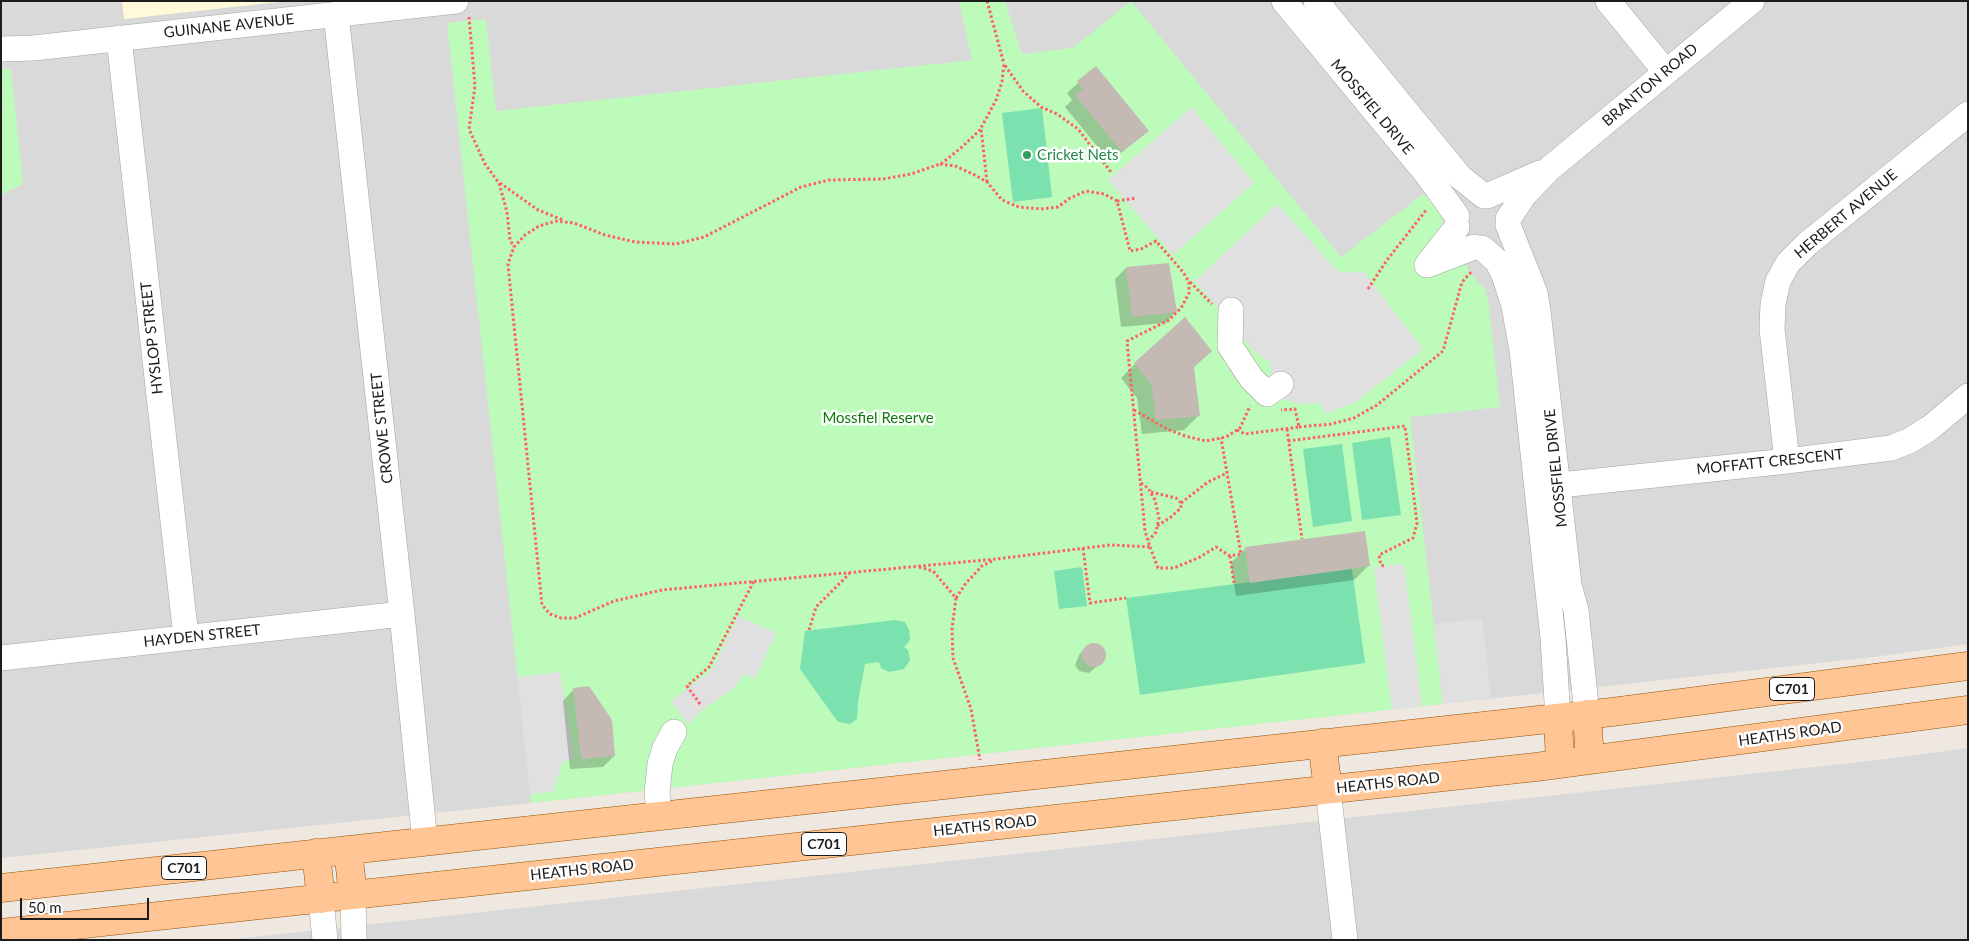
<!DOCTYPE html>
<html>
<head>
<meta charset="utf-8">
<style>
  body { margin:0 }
  #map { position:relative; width:1969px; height:941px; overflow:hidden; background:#eee8e1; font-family:Lato,sans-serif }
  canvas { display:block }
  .frame { position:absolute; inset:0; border:2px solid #1c1c1c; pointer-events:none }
  .scale { position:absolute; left:20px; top:898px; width:129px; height:22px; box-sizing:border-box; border:2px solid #1c1c1c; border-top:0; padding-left:6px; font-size:15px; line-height:18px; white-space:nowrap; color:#1c1c1c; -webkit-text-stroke:4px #fff; paint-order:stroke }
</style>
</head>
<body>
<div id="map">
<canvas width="1969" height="941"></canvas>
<div class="frame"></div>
<div class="scale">50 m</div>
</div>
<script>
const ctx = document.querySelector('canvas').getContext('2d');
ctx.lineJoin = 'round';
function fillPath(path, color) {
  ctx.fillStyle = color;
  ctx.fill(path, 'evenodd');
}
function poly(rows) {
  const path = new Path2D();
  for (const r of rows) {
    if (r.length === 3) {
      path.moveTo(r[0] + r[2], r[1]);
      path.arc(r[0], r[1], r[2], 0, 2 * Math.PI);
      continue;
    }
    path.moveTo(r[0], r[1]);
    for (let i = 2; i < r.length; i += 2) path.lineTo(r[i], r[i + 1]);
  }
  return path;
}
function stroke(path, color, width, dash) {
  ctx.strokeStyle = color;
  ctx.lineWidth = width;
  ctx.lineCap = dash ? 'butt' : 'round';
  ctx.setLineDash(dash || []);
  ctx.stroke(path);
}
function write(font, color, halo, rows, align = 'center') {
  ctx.font = font + ' Lato,sans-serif';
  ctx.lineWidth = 5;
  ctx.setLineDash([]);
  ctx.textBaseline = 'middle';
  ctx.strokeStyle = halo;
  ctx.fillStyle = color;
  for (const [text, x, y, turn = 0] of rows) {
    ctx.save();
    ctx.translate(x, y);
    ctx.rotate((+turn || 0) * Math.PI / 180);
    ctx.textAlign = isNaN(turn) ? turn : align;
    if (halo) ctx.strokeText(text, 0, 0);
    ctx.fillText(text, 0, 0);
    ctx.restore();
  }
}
const residential = poly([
  [1,1,1968,1,1968,644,1874,657,531,803,1,858],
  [1968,748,1968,940,226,940,1878,760]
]);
const education = poly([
  [122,1,287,1,124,19]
]);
const park = poly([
  [959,1,1005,1,1022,54,1073,48,1131,1,1341,257,1423,194,1441,207,1443,228,1473,277,1485,289,1488,299,1500,407,1410,417,1443,704,531,803,447,23,486,19,496,111,972,60],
  [1,69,11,69,23,184,1,195]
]);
const pitch = poly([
  [1042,108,1052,197,1013,202,1002,113],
  [1390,437,1401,515,1362,520,1352,443],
  [1342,444,1352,521,1313,527,1303,449],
  [1082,567,1087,606,1059,609,1054,571],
  [1352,569,1365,663,1140,695,1126,598],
  [895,620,905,622,909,630,910,640,904,647,908,650,910,660,904,669,889,672,881,668,879,662,865,664,858,702,857,719,850,724,838,722,800,669,805,631]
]);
const parking = poly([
  [1192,107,1254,183,1173,255,1108,180],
  [1277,204,1337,270,1344,273,1363,271,1423,349,1357,401,1326,414,1320,403,1298,404,1282,398,1272,386,1270,362,1255,352,1195,281],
  [1404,564,1422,706,1392,710,1374,567],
  [738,616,776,633,755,679,744,674,732,690,701,711,688,724,671,701,712,670],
  [1482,619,1491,698,1443,704,1434,624],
  [560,672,574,758,563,761,553,792,530,794,518,677]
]);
const shadow = poly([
  [1096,67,1147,131,1110,162,1065,107,1072,100,1067,93],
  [1126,268,1176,312,1165,323,1121,327,1115,279],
  [1211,351,1193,368,1198,416,1184,430,1142,434,1137,398,1121,378,1135,364],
  [1246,548,1368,566,1354,580,1236,596,1231,563],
  [1097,644,1103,648,1105,655,1102,662,1089,673,1079,671,1075,665,1079,655,1086,647],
  [573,690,614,756,603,767,570,769,563,701]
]);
const building = poly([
  [1096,66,1149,131,1122,152,1075,95,1083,89,1077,81],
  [1169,263,1177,312,1132,317,1126,267],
  [1185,317,1212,351,1194,367,1200,416,1156,420,1151,384,1134,363],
  [1365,531,1370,566,1250,583,1245,547],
  [1094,655,12],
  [589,686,612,720,615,756,581,759,573,688]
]);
const path = poly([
  [987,1,1004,64],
  [469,17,475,86,469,129,485,164,499,183,507,212,510,240,514,247],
  [940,164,955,166,973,174,987,182,1002,200,1019,207,1041,209,1058,207,1070,198,1086,191,1104,194,1117,201,1130,251,1141,249,1156,241,1183,272,1189,282,1189,293,1181,308,1169,320,1127,341,1145,531,1150,547,1110,545,996,559,662,590,614,601,575,618,561,618,550,614,542,605,510,285,508,264,514,247,525,235,539,226,556,221,574,223,605,235,635,242,676,244,704,237,801,187,829,180,883,179,911,174,940,164],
  [941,164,962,147,981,129],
  [987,182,981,128,996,100,1002,82,1004,64,1023,91,1041,107,1057,114,1078,129,1111,172],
  [500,183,538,210,563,220],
  [1117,201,1136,198],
  [1190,282,1212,304],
  [1368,289,1387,260,1427,209],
  [1134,410,1167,429,1185,436,1206,441,1226,437,1240,428,1250,406],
  [1299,427,1331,424,1354,418,1377,405,1443,351,1462,282,1472,271],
  [1287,429,1302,539],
  [1237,430,1245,434,1299,427,1295,409,1281,410],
  [1288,441,1405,426,1417,523,1413,538,1379,555,1381,565,1384,566],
  [1141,483,1148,488,1155,500,1159,518,1156,532,1149,540],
  [1151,492,1176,498,1181,503,1181,508,1171,517,1157,526],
  [1181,503,1208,482,1227,473],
  [1150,547,1158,568,1174,568,1200,557,1216,547,1230,556,1241,554,1221,438],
  [1083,548,1090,603,1126,598],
  [1230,556,1234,583],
  [919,567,933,571,956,598,952,629,953,658,971,709,980,760],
  [956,598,966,583,982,566,994,560],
  [809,630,816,607,850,573],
  [700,704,687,686,709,667,754,581]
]);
const minor = poly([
  [1284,1,1426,173,1457,216],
  [1316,1,1460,177,1484,196],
  [1608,1,1665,71],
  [336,14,402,614,425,842],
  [119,38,186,637],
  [1,49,34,48,456,1],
  [1487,196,1540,173],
  [1508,219,1524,195,1549,169,1752,1],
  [1508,225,1535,293,1538,311,1569,585,1576,610,1587,714],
  [1482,248,1497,261,1504,275,1514,306,1522,350,1553,638,1558,718],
  [1427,265,1474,247],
  [1427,265,1457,227],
  [1231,310,1230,346,1251,378,1267,394,1281,384],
  [1787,461,1772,329,1773,304,1778,281,1788,263,1807,244,1968,114],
  [1541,487,1787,461,1891,448,1909,441,1930,428,1968,396],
  [1,658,402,614],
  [1328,789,1345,940],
  [659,816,657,792,660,764,665,748,674,732],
  [353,895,354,940],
  [321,899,325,940]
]);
const major = poly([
  [1587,714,1590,760],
  [1558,718,1560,764],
  [1322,743,1328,789],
  [348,850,353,895],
  [316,853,321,899],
  [1,888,1612,712,1968,666],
  [1,933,1536,767,1968,710]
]);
const markers = [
  [1027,155,5,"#2e9e5b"]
];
const shields = [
  [1792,689,45],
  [824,844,45],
  [184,868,45]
];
const shieldNames = [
  ["C701",1792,689],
  ["C701",824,844],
  ["C701",184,868]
];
const streetNames = [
  ["GUINANE AVENUE",229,26,-6],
  ["BRANTON ROAD",1650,85,-40],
  ["MOSSFIEL DRIVE",1372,107,50],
  ["HERBERT AVENUE",1846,214,-40],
  ["HYSLOP STREET",152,338,-96],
  ["CROWE STREET",382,428,-96],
  ["MOFFATT CRESCENT",1770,462,-6],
  ["MOSSFIEL DRIVE",1556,468,-96],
  ["HAYDEN STREET",202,636,-6],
  ["HEATHS ROAD",1790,734,-8],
  ["HEATHS ROAD",1388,783,-6],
  ["HEATHS ROAD",985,826,-6],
  ["HEATHS ROAD",582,870,-6]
];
const leisureNames = [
  ["Cricket Nets",1037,155]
];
const parkNames = [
  ["Mossfiel Reserve",878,418]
];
fillPath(residential, '#dad9d9');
fillPath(education, '#fffbd8');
fillPath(park, '#bcfbba');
fillPath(pitch, '#7be1ae');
fillPath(parking, '#e0e0e0');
fillPath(shadow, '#0003');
fillPath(building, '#c5b9b4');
stroke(minor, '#a3a3a3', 26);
stroke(major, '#935200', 29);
stroke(path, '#ff6062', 3, [2.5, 2.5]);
stroke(minor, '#fff', 25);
stroke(major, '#ffc594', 28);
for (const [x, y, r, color] of markers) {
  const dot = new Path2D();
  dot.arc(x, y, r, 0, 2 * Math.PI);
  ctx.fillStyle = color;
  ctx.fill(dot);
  stroke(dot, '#fff', 2);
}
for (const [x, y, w] of shields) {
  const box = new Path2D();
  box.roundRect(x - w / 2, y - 11.5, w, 23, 4);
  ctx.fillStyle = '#fff';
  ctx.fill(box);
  stroke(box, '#1c1c1c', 1);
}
write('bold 14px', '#1c1c1c', null, shieldNames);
write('15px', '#1c1c1c', '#fff', streetNames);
write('15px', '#27864d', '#fff', leisureNames, 'left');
write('15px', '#0a7c07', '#fff', parkNames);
</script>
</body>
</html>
